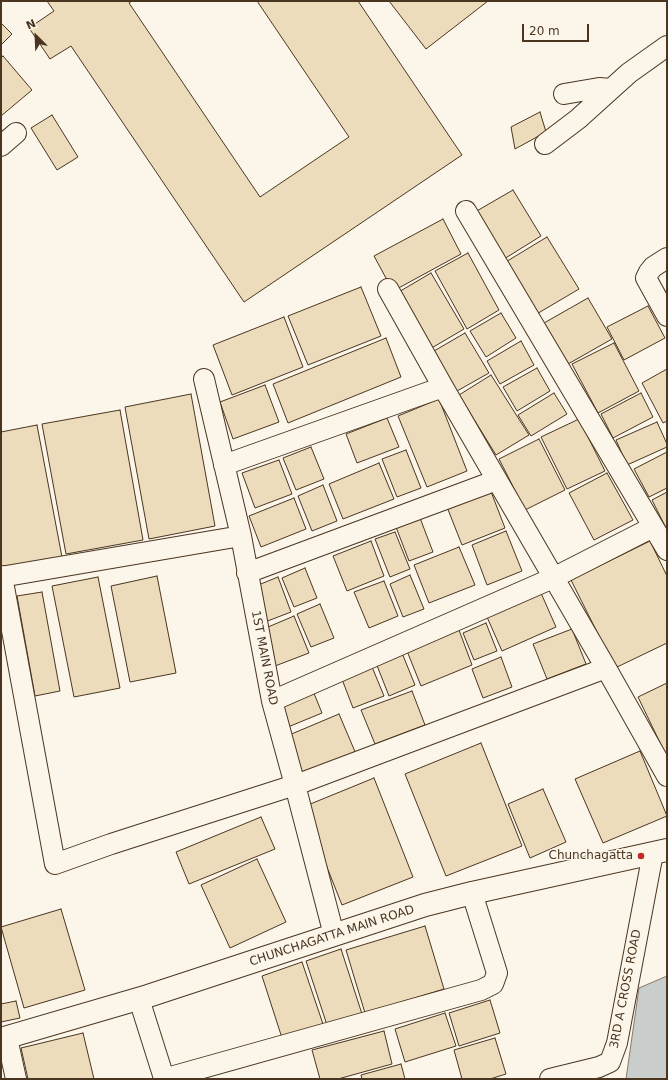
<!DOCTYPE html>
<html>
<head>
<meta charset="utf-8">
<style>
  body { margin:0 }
  #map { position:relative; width:668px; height:1080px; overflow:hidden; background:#fbf6e9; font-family:"DejaVu Sans",sans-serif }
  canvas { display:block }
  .frame { position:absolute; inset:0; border:2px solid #4a3520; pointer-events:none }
  .north { position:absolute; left:16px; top:16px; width:40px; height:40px; -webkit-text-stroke:3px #fbf6e9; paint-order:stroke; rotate:336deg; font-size:11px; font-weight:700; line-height:16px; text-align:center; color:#4a3520 }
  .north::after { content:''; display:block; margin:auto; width:14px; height:18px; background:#4a3520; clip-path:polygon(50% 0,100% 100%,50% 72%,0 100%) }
  .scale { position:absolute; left:522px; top:24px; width:67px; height:18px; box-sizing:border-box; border:2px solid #4a3520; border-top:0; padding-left:5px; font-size:12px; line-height:14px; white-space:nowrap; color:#4a3520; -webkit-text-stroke:3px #fbf6e9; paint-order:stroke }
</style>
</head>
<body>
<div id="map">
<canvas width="668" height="1080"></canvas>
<div class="frame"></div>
<div class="north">N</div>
<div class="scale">20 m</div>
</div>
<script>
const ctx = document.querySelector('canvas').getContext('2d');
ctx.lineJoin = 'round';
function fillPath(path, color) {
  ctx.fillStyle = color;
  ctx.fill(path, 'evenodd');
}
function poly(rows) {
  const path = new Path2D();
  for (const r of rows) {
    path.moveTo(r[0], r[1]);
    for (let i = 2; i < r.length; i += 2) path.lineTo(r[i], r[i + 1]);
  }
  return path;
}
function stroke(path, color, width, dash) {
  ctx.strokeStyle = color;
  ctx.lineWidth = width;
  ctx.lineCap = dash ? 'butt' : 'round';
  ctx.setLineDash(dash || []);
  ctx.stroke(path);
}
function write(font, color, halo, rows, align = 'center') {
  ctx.font = font + ' "DejaVu Sans",sans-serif';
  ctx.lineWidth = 3;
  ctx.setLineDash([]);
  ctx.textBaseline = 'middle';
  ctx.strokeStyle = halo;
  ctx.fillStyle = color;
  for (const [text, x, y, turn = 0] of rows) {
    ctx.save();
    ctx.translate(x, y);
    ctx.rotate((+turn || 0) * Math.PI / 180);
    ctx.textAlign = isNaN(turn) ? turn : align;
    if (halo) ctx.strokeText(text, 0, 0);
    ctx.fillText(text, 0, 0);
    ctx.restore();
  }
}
const water = poly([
  [667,976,667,1079,626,1079,639,988,667,976]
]);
const building = poly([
  [47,1,132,1,129,3,260,197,349,137,257,1,358,1,462,155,244,302,71,46,50,59,29,28,54,11,47,1],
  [389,1,488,1,426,49,389,1],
  [1,23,12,34,1,45,1,23],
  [3,56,32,90,1,116,1,58,3,56],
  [540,112,546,132,515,149,511,127,540,112],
  [52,115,78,157,57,170,31,128,52,115],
  [513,190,541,236,504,259,475,212,513,190],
  [443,219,461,254,393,291,374,256,443,219],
  [547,237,579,289,535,315,504,263,547,237],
  [468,253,499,310,467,329,435,271,468,253],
  [431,273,464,329,430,349,397,293,431,273],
  [361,287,381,336,308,365,288,316,361,287],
  [588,298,612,339,568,364,544,323,588,298],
  [648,306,665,338,624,360,607,327,648,306],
  [501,313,516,338,486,357,470,331,501,313],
  [284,317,303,367,232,395,213,345,284,317],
  [465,333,489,373,457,391,434,351,465,333],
  [386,338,401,377,288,423,273,384,386,338],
  [521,341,534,365,500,384,487,361,521,341],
  [614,343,639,391,598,413,572,364,614,343],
  [537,368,550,391,517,411,503,387,537,368],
  [667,369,667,421,663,423,642,383,667,369],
  [491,375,529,435,496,455,459,395,491,375],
  [265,385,279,422,233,439,220,402,265,385],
  [554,393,567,414,531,436,518,415,554,393],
  [641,393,653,417,613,438,601,414,641,393],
  [191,394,215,526,149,539,125,407,191,394],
  [439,399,467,471,427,487,398,416,439,399],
  [120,410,143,540,66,554,42,424,120,410],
  [387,418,399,447,357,463,346,434,387,418],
  [579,419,605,471,567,489,541,437,579,419],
  [657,422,667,444,667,447,627,465,616,440,657,422],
  [37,425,62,557,1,568,1,432,37,425],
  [539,439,565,490,525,510,499,459,539,439],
  [311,447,324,479,296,490,283,458,311,447],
  [406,450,421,488,397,497,382,459,406,450],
  [667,452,667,488,649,497,634,469,667,452],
  [279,460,292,494,255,508,242,473,279,460],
  [379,463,394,499,343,519,329,484,379,463],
  [607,473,633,520,594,540,569,493,607,473],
  [323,485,337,521,312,531,298,496,323,485],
  [490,489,505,528,462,545,447,507,490,489],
  [667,492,667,530,652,500,667,492],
  [294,498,306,529,261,547,249,516,294,498],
  [420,518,433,552,409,561,396,527,420,518],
  [506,531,522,571,487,585,472,545,506,531],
  [395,532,410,569,390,577,375,539,395,532],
  [371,541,384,576,347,591,333,556,371,541],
  [650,541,667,576,667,643,615,668,571,580,650,541],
  [459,547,475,585,429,603,414,565,459,547],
  [305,568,317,598,294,607,282,578,305,568],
  [410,575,424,609,403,617,390,584,410,575],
  [157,576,176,673,130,682,111,586,157,576],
  [98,577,120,688,74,697,52,586,98,577],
  [278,577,291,612,265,622,251,588,278,577],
  [384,581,398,616,369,628,354,592,384,581],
  [42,592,60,691,35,696,17,596,42,592],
  [541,593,556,627,502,651,487,617,541,593],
  [320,604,334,638,311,647,297,614,320,604],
  [294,616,309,653,275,666,261,630,294,616],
  [486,623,497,651,474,660,463,633,486,623],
  [572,629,586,664,547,679,533,644,572,629],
  [459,630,472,665,421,686,407,651,459,630],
  [402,653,415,685,389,696,376,663,402,653],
  [501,657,512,687,483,698,472,669,501,657],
  [370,662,384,696,353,708,340,674,370,662],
  [667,683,667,752,665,753,638,697,667,683],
  [311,686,322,713,288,727,277,699,311,686],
  [412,691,425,725,375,744,361,710,412,691],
  [339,714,356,754,299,778,282,738,339,714],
  [481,743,522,846,446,876,405,774,481,743],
  [640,751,667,816,603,843,575,779,640,751],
  [374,778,413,877,342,905,303,807,374,778],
  [543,789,566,842,530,858,508,804,543,789],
  [261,817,275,849,189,884,176,852,261,817],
  [257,859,286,922,230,948,201,885,257,859],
  [61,909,85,990,24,1008,1,927,61,909],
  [425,926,444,989,365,1013,346,950,425,926],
  [341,949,362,1014,327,1025,306,961,341,949],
  [302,962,323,1024,282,1038,262,976,302,962],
  [490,1000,500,1033,459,1046,449,1013,490,1000],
  [16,1001,20,1018,1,1022,1,1004,16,1001],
  [445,1013,456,1046,405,1062,395,1029,445,1013],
  [384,1031,392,1064,338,1079,320,1079,312,1050,384,1031],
  [83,1033,94,1079,28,1079,21,1048,83,1033],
  [495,1038,506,1074,490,1079,462,1079,454,1050,495,1038],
  [401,1064,405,1079,362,1079,361,1075,401,1064]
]);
const minor = poly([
  [564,94,599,88,611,89],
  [545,144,578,119,629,73,667,46],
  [1,146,16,133],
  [466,211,667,550],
  [667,258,653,267,649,272,646,278,667,316],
  [388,289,443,387,606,668,667,776],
  [204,379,241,536,272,701,295,785,334,935],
  [224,465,443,387],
  [247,573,497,480],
  [2,576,55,864,111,844,301,783,606,668],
  [1,577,241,536],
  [272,701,553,578,653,527],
  [139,999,163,1075,165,1078,167,1078,481,990,493,984,497,973,472,893],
  [7,1038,16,1079],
  [550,1079,599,1067,610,1062,617,1043,653,853]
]);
const tertiary = poly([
  [1,1039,148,996,425,905,472,893,667,850]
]);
const markers = [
  [641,856,4,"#c62828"]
];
const streetNames = [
  ["1ST MAIN ROAD",264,658,79],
  ["CHUNCHAGATTA MAIN ROAD",332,936,-18],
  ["3RD A CROSS ROAD",626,989,-79]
];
const poiNames = [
  ["Chunchagatta",633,856]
];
fillPath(water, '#c9cecd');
stroke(water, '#887966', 1);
fillPath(building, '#ecdcbc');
stroke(building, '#4a3520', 1);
stroke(minor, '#4a3520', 22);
stroke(tertiary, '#4a3520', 24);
stroke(minor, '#fbf6e9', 20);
stroke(tertiary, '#fbf6e9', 22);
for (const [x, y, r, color] of markers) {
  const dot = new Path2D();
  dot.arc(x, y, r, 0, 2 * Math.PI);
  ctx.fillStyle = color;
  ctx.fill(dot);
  stroke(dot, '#fbf6e9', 1.5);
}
write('12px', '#4a3520', '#fbf6e9', streetNames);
write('12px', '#4a3520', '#fbf6e9', poiNames, 'right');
</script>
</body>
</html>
